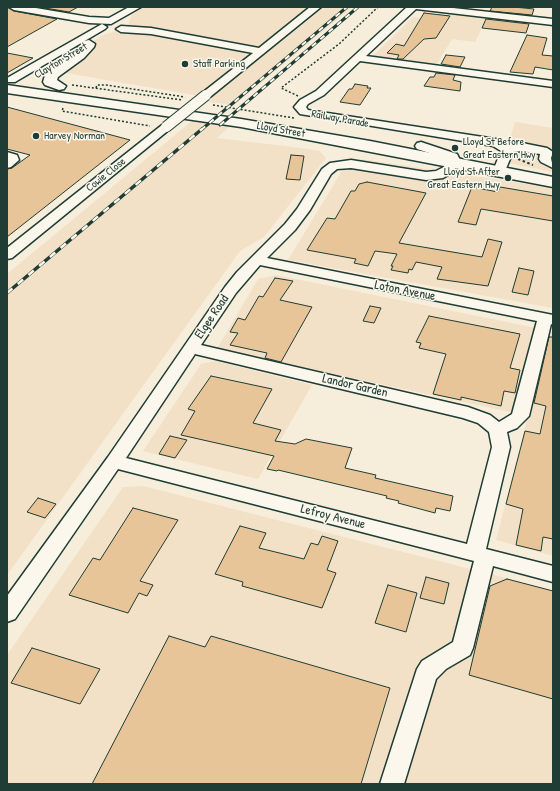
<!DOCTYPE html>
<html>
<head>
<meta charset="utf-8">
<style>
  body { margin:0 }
  #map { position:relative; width:560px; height:791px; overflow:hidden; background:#f7eddb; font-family:"Patrick Hand",sans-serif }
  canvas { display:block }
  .frame { position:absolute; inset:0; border:8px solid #1f3d34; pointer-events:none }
</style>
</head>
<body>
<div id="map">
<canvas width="560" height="791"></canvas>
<div class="frame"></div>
</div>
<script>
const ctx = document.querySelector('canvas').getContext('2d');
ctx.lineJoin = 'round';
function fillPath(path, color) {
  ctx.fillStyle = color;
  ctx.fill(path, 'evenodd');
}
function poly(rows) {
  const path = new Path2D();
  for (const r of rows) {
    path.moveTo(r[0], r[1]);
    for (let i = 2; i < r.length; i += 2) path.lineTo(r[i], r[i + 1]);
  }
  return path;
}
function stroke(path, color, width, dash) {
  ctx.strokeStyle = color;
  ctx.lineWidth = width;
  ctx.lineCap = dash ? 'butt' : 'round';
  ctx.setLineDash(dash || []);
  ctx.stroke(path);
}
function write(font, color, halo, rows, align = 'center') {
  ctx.font = font + ' "Patrick Hand",sans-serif';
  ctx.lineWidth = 3;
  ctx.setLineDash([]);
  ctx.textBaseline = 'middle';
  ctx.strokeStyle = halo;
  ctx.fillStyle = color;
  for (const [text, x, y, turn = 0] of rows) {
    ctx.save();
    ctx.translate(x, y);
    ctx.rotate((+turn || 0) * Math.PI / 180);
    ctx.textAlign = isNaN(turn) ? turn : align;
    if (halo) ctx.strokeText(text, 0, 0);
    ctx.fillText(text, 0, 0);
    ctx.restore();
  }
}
const built = poly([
  [144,7,318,7,206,95,194,95,66,73,89,44,101,36,127,27,132,15],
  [325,7,352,7,234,105,209,102,215,93],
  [448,14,487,18,475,42,452,39,437,64,373,56,413,17,443,21],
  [192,121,230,126,217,138,301,148,320,151,326,158,264,237,240,251,7,575,7,274],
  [515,122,553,128,553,172,503,162],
  [360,159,553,188,553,308,288,260,348,161],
  [276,275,536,328,515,413,217,349,258,279],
  [550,331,553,331,553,556,496,540],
  [215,361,312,385,258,479,143,451,201,364],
  [143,486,553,590,553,784,7,784,7,655,123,487]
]);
const building = poly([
  [7,7,14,11,57,19,7,47,7,7],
  [39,7,78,7,69,12,39,7],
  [492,7,514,7,534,9,532,15,490,11,492,7],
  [424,13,450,16,436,38,424,39,403,59,397,59,399,55,387,53,396,44,404,46,424,13],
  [486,19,529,24,526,33,482,28,486,19],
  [527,35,547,38,542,55,553,56,553,70,535,67,533,74,510,72,527,35],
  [7,53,33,58,7,73,7,53],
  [446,55,465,57,460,67,441,64,446,55],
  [436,73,455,75,453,80,461,82,460,91,424,86,430,77,434,77,436,73],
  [355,84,368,86,367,88,371,88,360,105,340,102,349,89,352,89,355,84],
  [7,107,130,140,7,237,7,169,12,168,30,155,7,149,7,107],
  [291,155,304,156,300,180,286,179,291,155],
  [367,182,426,193,399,243,482,257,488,239,502,242,488,286,437,279,442,267,416,262,412,270,409,269,408,273,391,270,393,266,391,266,397,254,375,251,368,266,354,263,356,259,307,250,327,218,335,219,351,191,355,191,359,184,367,182],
  [472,187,498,192,500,187,553,196,553,221,481,209,476,225,458,222,472,187],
  [519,268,534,271,528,295,512,292,519,268],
  [275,278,293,281,280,300,312,307,281,362,265,358,267,353,230,345,238,333,230,332,238,318,245,320,259,296,263,297,275,278],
  [370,306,381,308,374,323,363,321,370,306],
  [429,316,520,334,510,368,520,370,515,393,504,391,501,406,461,397,461,400,433,394,446,354,419,348,421,343,416,342,429,316],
  [549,337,553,337,553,539,543,537,541,551,516,545,523,509,506,504,525,431,540,434,546,406,534,403,549,337],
  [211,376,272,389,253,423,281,430,275,441,295,444,306,439,352,448,345,468,376,475,375,478,453,496,450,511,436,508,435,513,398,503,399,501,386,498,387,496,278,470,277,471,267,469,274,456,181,435,195,411,188,409,211,376],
  [170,436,187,440,175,458,159,454,170,436],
  [38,498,56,504,45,518,27,512,38,498],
  [133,508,178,520,140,581,153,585,147,596,139,593,128,613,69,595,93,558,100,560,133,508],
  [240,526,266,533,259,548,304,559,311,543,318,545,322,536,338,541,327,570,336,573,322,608,242,586,243,582,215,574,240,526],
  [426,577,449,583,444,604,420,598,426,577],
  [507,579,553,591,553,699,469,675,490,586,507,579],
  [388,585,417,593,406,632,375,623,388,585],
  [169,636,205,647,211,636,390,688,361,784,92,784,169,636],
  [32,648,100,669,80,704,11,683,32,648]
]);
const pathFar1 = poly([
  [72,85,182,100],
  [96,88,97,85,106,85,185,97],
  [298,96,281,88,339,44,378,7],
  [213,105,294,118],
  [63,108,62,111,150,126]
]);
const path = poly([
  [518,159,533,165]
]);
const minor = poly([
  [9,7,30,7,89,17,109,18,129,7,141,7,111,24,89,23,14,10,9,7],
  [310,7,321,7,210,97,206,98,202,97,201,95,202,93,253,53,151,34,121,32,116,29,121,26,151,28,259,48,310,7],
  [407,7,444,7,553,19,553,25,416,9,366,56,553,81,553,87,360,61,324,95,308,104,306,107,308,110,496,139,509,145,522,143,547,148,553,152,551,158,553,168,541,162,539,159,540,154,522,151,513,152,505,171,499,175,493,171,501,151,493,146,300,114,294,107,300,100,316,91,407,7],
  [102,24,107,27,105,29,15,82,7,82,7,78,102,24],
  [166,124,172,127,170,129,12,258,7,259,7,248,162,125,166,124],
  [421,142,457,154,460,160,453,172,443,178,426,180,351,168,337,169,331,174,310,210,295,230,267,258,553,315,553,325,551,324,529,416,517,428,507,432,510,447,486,549,553,566,553,582,493,566,473,648,470,655,446,669,436,679,404,784,380,784,417,669,422,661,453,642,474,561,118,469,15,619,7,622,7,596,108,457,225,287,237,272,285,224,297,209,322,169,330,163,351,160,426,172,436,171,444,167,448,159,417,149,415,146,417,143,421,142],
  [260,265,537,321,512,414,499,422,490,415,468,407,201,345,236,293,260,265],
  [195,354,463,418,478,423,489,432,492,447,467,544,126,458,195,354],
  [7,152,17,155,19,160,11,167,7,168,7,152]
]);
const major = poly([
  [89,40,95,44,94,47,84,58,58,77,57,80,66,86,64,89,59,90,45,85,43,82,46,72,74,52,84,41,89,40],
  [7,85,241,119,370,141,553,177,553,187,241,127,7,93,7,85]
]);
const railFar1 = poly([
  [220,125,358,7],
  [201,130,347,7]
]);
const rail = poly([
  [7,293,202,129]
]);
const minorBridge = poly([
  [166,127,206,95]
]);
const markers = [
  [185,64,4,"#1f3d34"],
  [36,136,4,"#1f3d34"],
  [455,148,4,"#1f3d34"],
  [508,178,4,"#1f3d34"]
];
const farStreetnames = [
  ["Clayton Street",61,61,-31],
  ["Railway Parade",340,119,10],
  ["Lloyd Street",281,130,10],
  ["Cowie Close",106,175,-39]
];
const farPoinames = [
  ["Staff Parking",193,64],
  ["Harvey Norman",44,136],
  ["Lloyd St Before",463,142],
  ["Great Eastern Hwy",463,155],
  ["Lloyd St After",500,172,"right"],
  ["Great Eastern Hwy",500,185,"right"]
];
const streetNames = [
  ["Loton Avenue",405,291,11],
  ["Elgee Road",212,317,-56],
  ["Landor Garden",355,386,13],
  ["Lefroy Avenue",333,517,14]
];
fillPath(built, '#f2e1c7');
fillPath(building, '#e8c599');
stroke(building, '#1f3d34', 1);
stroke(minor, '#1f3d34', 3);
stroke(major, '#1f3d34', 3);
stroke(pathFar1, '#1f3d34', 1.5, [2, 2]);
stroke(path, '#1f3d34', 2, [2.5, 2.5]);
fillPath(minor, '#fbf7ec');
fillPath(major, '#fbf7ec');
stroke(railFar1, '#1f3d34', 3);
stroke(rail, '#1f3d34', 3.5);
stroke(railFar1, '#fbf7ec', 2, [5.5]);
stroke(rail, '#fbf7ec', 2.5, [7]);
stroke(minorBridge, '#1f3d34', 12, []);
stroke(minorBridge, '#fbf7ec', 10);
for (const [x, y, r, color] of markers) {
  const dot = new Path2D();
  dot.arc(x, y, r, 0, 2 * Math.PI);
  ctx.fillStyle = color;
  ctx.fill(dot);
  stroke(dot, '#fbf7ec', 1.5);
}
write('11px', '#1f3d34', '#fbf7ec', farStreetnames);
write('11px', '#1f3d34', '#fbf7ec', farPoinames, 'left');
write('13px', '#1f3d34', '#fbf7ec', streetNames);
</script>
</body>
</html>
